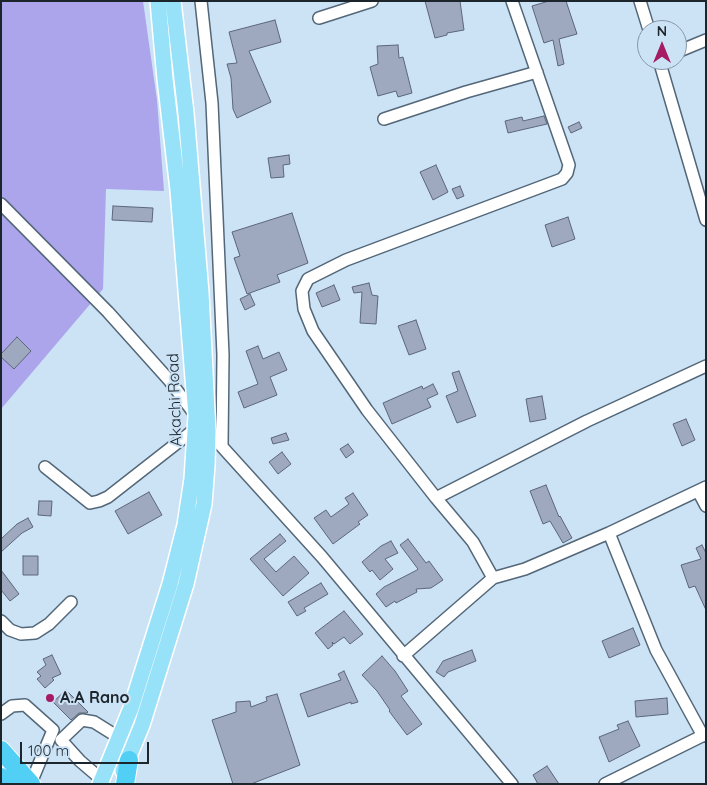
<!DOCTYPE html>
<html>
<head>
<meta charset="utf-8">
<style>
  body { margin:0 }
  #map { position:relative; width:707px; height:785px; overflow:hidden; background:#cce3f6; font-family:Quicksand,sans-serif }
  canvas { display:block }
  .frame { position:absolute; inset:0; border:2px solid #1c252c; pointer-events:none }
  .north { position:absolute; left:637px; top:20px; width:50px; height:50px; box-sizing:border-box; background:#cce3f6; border:1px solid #8697a5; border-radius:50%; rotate:0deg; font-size:14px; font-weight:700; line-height:20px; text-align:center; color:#1c252c }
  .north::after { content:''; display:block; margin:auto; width:18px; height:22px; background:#a51b64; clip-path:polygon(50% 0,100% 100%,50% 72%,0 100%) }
  .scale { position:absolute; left:20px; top:742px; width:129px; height:22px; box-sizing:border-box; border:2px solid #1c252c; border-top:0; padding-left:6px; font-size:15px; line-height:18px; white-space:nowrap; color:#1c252c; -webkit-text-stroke:4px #cce3f6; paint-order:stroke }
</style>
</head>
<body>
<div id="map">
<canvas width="707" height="785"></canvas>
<div class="frame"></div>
<div class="north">N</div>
<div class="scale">100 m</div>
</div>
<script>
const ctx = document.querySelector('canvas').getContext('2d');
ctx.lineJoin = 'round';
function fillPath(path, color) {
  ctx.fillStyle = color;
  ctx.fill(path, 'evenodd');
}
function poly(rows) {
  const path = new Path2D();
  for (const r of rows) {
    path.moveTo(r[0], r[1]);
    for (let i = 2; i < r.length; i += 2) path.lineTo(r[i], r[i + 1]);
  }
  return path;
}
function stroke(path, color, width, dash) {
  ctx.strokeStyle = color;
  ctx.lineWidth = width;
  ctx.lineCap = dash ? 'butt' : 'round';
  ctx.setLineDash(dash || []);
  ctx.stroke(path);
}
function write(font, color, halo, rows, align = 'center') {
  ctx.font = font + ' Quicksand,sans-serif';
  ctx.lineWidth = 4;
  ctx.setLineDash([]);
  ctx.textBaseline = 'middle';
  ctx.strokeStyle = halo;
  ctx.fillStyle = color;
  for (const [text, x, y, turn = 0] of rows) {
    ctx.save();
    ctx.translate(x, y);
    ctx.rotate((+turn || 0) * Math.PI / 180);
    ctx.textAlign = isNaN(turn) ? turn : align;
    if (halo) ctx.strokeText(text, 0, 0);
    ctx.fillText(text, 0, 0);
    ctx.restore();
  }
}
const green = poly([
  [1,1,143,1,157,100,164,191,106,189,103,289,1,409]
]);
const building = poly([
  [425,1,460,1,464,30,447,33,447,35,435,38,425,1],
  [549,1,566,1,577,34,559,39,564,64,558,66,553,40,544,43,532,6,549,1],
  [275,20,281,42,249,51,271,102,237,118,233,109,231,78,227,64,237,63,229,32,275,20],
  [398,45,399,58,403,57,412,93,398,97,396,91,378,96,370,67,378,64,377,46,398,45],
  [544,116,547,124,508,133,505,121,522,117,523,121,544,116],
  [579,122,582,128,571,133,568,127,579,122],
  [289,155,290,164,283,165,284,177,271,178,268,158,289,155],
  [436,165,448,192,433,200,420,172,436,165],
  [460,186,464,196,457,199,452,189,460,186],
  [113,206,153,208,152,222,112,220,113,206],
  [292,213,308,263,277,275,280,282,247,294,234,258,240,256,232,232,292,213],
  [568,217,575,239,552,247,545,225,568,217],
  [369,283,372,295,378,296,376,324,360,323,362,292,354,293,352,287,369,283],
  [334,285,340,300,322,307,316,293,334,285],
  [250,294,255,305,245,310,240,299,250,294],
  [416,320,426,349,409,355,398,326,416,320],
  [17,337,31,351,14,369,1,357,1,354,17,337],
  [258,346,263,359,279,352,287,370,270,377,277,395,244,408,238,392,258,384,246,351,258,346],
  [459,371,476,416,457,423,446,396,458,391,452,373,459,371],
  [433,384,438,394,427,399,431,407,392,424,383,403,422,386,423,389,433,384],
  [542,396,546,419,530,422,526,399,542,396],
  [686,419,695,440,682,446,673,424,686,419],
  [286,433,289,440,273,444,271,438,286,433],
  [348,444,354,452,346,458,340,449,348,444],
  [282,452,291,464,278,474,269,462,282,452],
  [546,485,559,517,560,516,572,538,563,543,550,521,543,524,530,491,546,485],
  [149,492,162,515,128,534,115,511,149,492],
  [353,493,368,515,358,522,360,524,333,544,314,518,326,510,331,517,349,504,345,498,353,493],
  [39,501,52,501,51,516,38,515,39,501],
  [28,518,33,527,22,533,1,552,1,539,17,524,28,518],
  [280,534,286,541,264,559,276,572,294,556,309,573,283,596,250,559,280,534],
  [408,539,426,563,429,561,443,580,431,588,416,589,417,592,396,603,395,601,386,607,376,594,384,587,417,570,418,569,400,545,408,539],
  [391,541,398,553,385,559,393,569,380,580,372,570,370,572,362,562,381,546,391,541],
  [702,545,706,553,706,610,695,586,689,588,681,565,701,559,696,548,702,545],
  [23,556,38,556,38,575,23,575,23,556],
  [1,570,19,594,10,601,1,590,1,570],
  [321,583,328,594,304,608,306,611,297,616,288,602,321,583],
  [344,611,363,634,350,644,344,637,334,644,332,642,333,645,328,649,315,633,344,611],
  [633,628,640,645,609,658,602,641,633,628],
  [472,650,476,661,448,672,444,677,436,672,443,661,472,650],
  [52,655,61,674,52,678,54,680,45,688,37,679,41,676,37,672,46,665,43,659,52,655],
  [382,656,395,671,408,691,401,696,422,724,407,735,389,711,390,710,377,691,362,675,382,656],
  [344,671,358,702,351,704,351,702,308,717,300,694,341,680,338,674,344,671],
  [66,690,88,712,87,713,79,713,71,720,53,702,66,690],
  [277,694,300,765,251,784,233,784,212,720,236,712,236,702,250,701,251,707,267,701,266,697,277,694],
  [667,698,668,714,636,717,635,701,667,698],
  [628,721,640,746,609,762,599,737,619,729,617,725,628,721],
  [547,766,559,784,538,784,533,775,547,766]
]);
const minor = poly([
  [201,1,212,103,223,355,222,445],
  [640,1,649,30],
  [319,18,372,1],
  [677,52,706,40],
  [659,60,706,220],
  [384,119,466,92,537,72],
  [1,204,108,312,169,380,196,416],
  [206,429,322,557,512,784],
  [45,467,90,503,99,501,108,497,195,429],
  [698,491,706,506],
  [436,498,587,421,706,366],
  [609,533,656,650,703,736],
  [493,578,473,542,436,498,367,410,313,331,304,309,302,291,308,279,346,260,562,179,567,173,569,165,512,1],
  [1,621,10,630,21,634,35,633,49,624,71,602],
  [403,656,493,578,525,569,609,533,706,487],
  [1,714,12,706,25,705,53,730,31,783],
  [101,779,80,761,61,740,82,720,94,722,118,737],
  [605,784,706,734]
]);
const major = poly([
  [123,771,142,725,186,584,204,504,207,465,208,431,201,293,186,113,173,1],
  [100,784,131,708,170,584,185,525,192,479,196,416,178,190,165,79,158,1]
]);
const highway = poly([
  [1,750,31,784],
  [1,777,9,784],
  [125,784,129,760]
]);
const markers = [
  [50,698,5,"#a51b64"]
];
const streetNames = [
  ["Akachi Road",175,400,-92]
];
const poiNames = [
  ["A.A Rano",60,698]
];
fillPath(green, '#aca5ec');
fillPath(building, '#9ea9c0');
stroke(building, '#5c667b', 1);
stroke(minor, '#536778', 14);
stroke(major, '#fff', 18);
stroke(highway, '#fff', 20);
stroke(minor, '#fff', 11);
stroke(major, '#97e2f8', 15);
stroke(highway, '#51cff4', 18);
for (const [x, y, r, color] of markers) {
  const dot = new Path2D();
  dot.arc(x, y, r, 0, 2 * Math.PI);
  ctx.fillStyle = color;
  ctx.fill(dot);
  stroke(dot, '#cce3f6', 2);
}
write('16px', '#1c252c', '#cce3f6', streetNames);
write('bold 16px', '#1c252c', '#cce3f6', poiNames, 'left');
</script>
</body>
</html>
